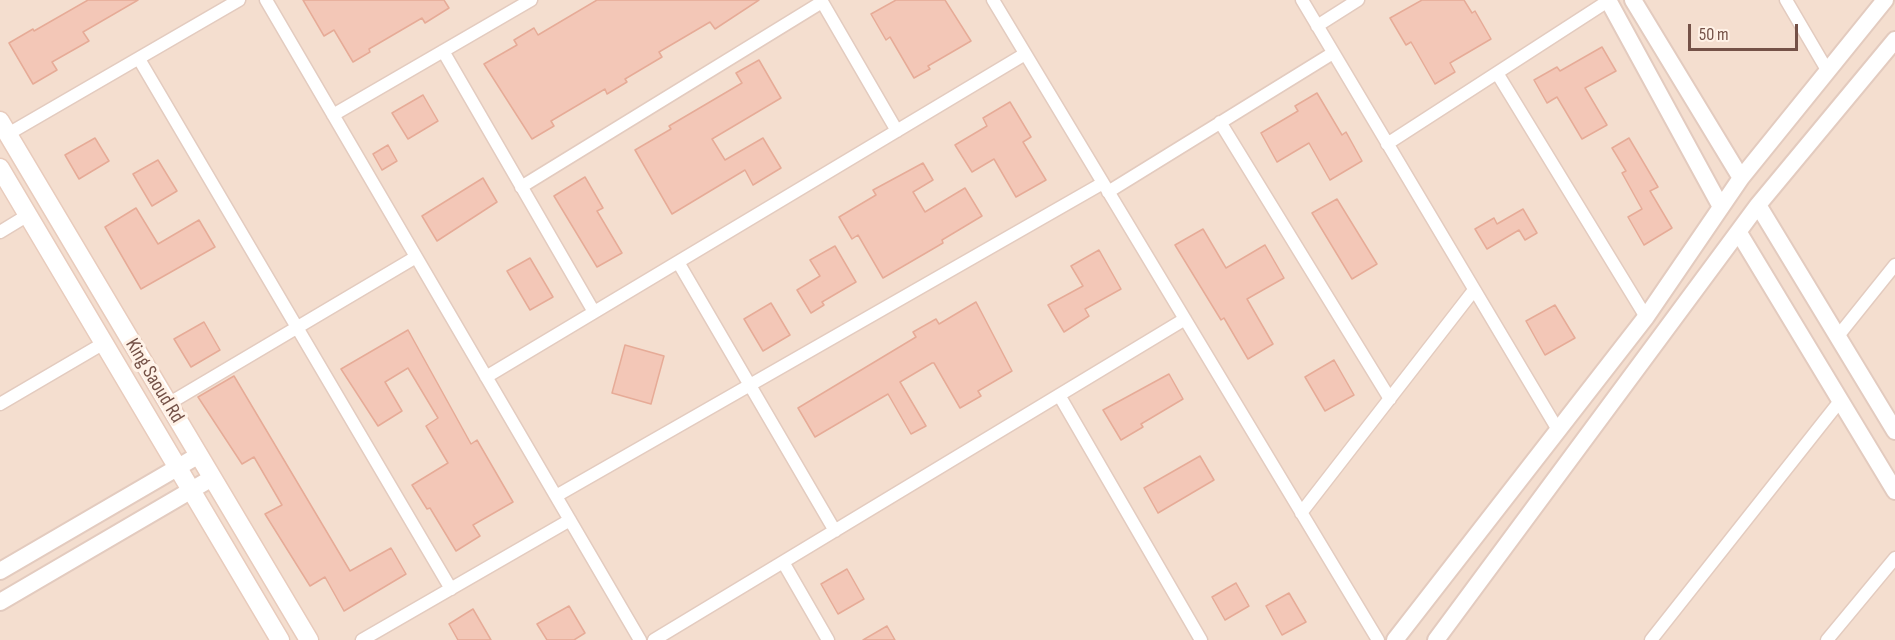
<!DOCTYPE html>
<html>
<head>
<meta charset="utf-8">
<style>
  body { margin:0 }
  #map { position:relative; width:1895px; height:640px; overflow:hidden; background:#fdeee0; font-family:"Sofia Sans Condensed",sans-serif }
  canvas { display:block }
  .scale { position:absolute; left:1688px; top:24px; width:110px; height:27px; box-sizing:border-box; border:3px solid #745147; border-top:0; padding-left:8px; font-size:18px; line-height:21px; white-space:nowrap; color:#745147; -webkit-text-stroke:4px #fff2e7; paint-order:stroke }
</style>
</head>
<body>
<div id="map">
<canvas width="1895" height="640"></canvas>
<div class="scale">50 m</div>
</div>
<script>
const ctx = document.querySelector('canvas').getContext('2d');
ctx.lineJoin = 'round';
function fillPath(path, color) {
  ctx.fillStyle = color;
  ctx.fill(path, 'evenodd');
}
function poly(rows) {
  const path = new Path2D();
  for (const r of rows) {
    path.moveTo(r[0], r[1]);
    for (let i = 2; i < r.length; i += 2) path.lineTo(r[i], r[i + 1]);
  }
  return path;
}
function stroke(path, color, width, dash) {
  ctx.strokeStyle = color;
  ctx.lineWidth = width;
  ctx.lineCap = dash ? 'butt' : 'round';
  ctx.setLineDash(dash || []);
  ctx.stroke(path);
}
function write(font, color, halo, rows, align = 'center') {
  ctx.font = font + ' "Sofia Sans Condensed",sans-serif';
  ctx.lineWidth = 6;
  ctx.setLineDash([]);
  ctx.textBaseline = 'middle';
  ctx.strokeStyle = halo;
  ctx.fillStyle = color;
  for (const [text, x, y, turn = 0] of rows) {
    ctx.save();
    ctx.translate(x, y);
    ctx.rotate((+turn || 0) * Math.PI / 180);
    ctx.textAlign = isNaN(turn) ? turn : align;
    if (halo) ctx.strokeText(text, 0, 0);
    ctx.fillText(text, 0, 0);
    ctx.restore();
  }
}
const residential = poly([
  [0,0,1895,0,1895,640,0,640]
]);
const building = poly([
  [88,0,138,0,83,32,89,41,52,62,57,70,33,84,9,43,33,29,34,31,88,0],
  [303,0,444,0,449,8,425,23,422,18,369,49,370,52,353,62,334,30,324,36,303,0],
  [597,0,759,0,715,29,710,22,659,52,662,57,625,79,627,82,607,94,605,89,551,121,554,126,532,139,484,64,517,45,514,40,534,28,538,35,597,0],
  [896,0,945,0,971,41,928,66,930,69,914,78,890,37,886,40,871,14,896,0],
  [1422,0,1464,0,1472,13,1475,11,1491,39,1450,63,1455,72,1435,84,1411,42,1406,45,1390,18,1422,0],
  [1602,47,1616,71,1585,88,1607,125,1582,139,1557,97,1547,103,1534,80,1557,67,1560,71,1602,47],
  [759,60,781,98,712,139,725,160,763,138,781,168,753,185,745,170,672,214,635,150,671,129,669,126,742,83,736,73,759,60],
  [1317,93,1342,135,1346,132,1362,161,1330,180,1309,143,1277,162,1261,133,1298,111,1295,106,1317,93],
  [423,95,438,121,408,139,392,113,423,95],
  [1010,102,1031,137,1023,142,1046,180,1016,197,994,159,972,172,955,145,987,126,983,118,1010,102],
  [95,138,109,161,79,179,65,155,95,138],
  [1629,138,1658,187,1650,191,1672,228,1644,245,1628,217,1642,209,1622,173,1626,171,1612,148,1629,138],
  [388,145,397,161,382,170,373,154,388,145],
  [158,160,177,191,152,206,133,174,158,160],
  [923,163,933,180,913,192,925,212,965,188,982,216,942,240,943,243,883,278,858,235,852,239,839,217,876,195,873,190,923,163],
  [585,177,603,208,597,211,622,253,597,267,554,196,585,177],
  [483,178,497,202,437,241,422,216,483,178],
  [1337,199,1377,264,1352,279,1312,213,1337,199],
  [136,208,158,244,199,220,215,247,141,289,105,227,136,208],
  [1523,209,1537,233,1525,240,1519,230,1487,249,1475,229,1494,218,1497,224,1523,209],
  [1203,229,1226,268,1265,245,1284,278,1247,299,1273,344,1248,359,1224,318,1221,320,1175,245,1203,229],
  [835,246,856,282,822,302,824,305,811,313,797,290,820,276,810,260,835,246],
  [1099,250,1121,289,1085,309,1089,316,1064,332,1048,305,1083,286,1071,266,1099,250],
  [530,258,553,297,530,310,507,271,530,258],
  [976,302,1012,371,978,391,981,396,960,408,934,363,932,363,900,382,926,426,911,434,888,394,815,437,798,408,916,337,913,332,936,319,939,324,976,302],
  [771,303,790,335,763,351,744,319,771,303],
  [1555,305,1575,338,1545,355,1526,321,1555,305],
  [204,322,220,350,191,367,174,339,204,322],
  [408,330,471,444,477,440,513,502,473,525,480,536,456,551,430,508,427,509,412,485,448,463,426,426,438,418,408,368,385,382,402,411,378,426,341,369,408,330],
  [625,345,664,356,651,404,612,393,625,345],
  [1334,360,1354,395,1325,411,1305,377,1334,360],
  [1169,374,1183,399,1141,424,1143,427,1121,440,1103,410,1169,374],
  [234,376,350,571,391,548,406,574,344,611,325,577,310,586,265,514,282,505,254,457,242,464,198,397,234,376],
  [1200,456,1214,480,1158,513,1144,488,1200,456],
  [847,569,864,599,838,614,821,584,847,569],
  [1236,583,1249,606,1225,620,1212,597,1236,583],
  [1289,593,1306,622,1282,635,1266,606,1289,593],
  [569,606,585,633,574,640,547,640,537,624,569,606],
  [473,609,491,640,458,640,449,624,473,609],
  [887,626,895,640,863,640,887,626]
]);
const minor = poly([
  [266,0,640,640],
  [821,0,897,131],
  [993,0,1378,640],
  [1302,0,1558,430],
  [1786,0,1827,70],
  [1317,26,1358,0],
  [443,51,594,312],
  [139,59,451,589],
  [1497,73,1646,317],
  [333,115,531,0],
  [1220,122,1390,399],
  [8,134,239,0],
  [1387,144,1608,1],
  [521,187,822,2],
  [1108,192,1333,53],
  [0,232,28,215],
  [678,262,835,531],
  [1838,336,1895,265],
  [486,377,1025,54],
  [1059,395,1201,640],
  [0,404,104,343],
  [168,404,416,257],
  [556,496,1103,183],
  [1301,513,1474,290],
  [783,562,828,640],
  [362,640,570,520],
  [654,640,1185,319],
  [1651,640,1840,401],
  [1827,640,1895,558]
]);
const tertiary = poly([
  [1608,0,1721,207],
  [1633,0,1741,178],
  [1758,205,1895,431],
  [1739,233,1895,491],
  [0,571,199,455],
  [0,602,212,478],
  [1395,640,1646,317,1741,178,1885,0],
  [1436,640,1758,205,1895,40]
]);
const secondary = poly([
  [0,121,309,640],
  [0,168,280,640]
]);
const streetNames = [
  ["King Saoud Rd",154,381,59]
];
fillPath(residential, '#f4decf');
fillPath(building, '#f3c7b7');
stroke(building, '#e6ab97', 1.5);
stroke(minor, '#e3cbbf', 15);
stroke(tertiary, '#e3cbbf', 20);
stroke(secondary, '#e8cbbc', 21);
stroke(minor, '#fff', 12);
stroke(tertiary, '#fff', 16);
stroke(secondary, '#fff', 18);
write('20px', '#745147', '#fff2e7', streetNames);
</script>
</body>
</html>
